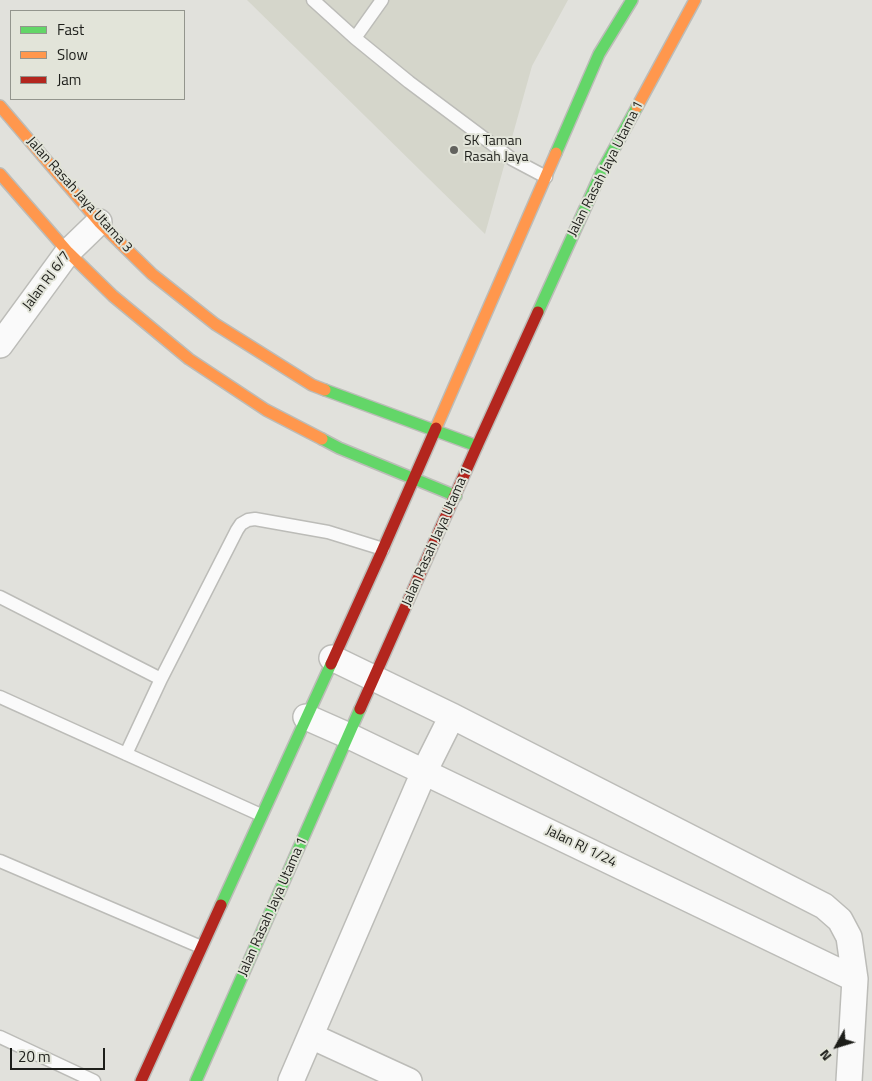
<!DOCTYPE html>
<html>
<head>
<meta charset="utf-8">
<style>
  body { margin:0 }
  #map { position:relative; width:872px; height:1081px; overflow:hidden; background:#e1e1dc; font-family:"Titillium Web",sans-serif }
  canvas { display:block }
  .legend { position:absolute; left:10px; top:10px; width:175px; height:90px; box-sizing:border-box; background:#e2e4d9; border:1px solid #93958d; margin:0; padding:6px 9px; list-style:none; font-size:15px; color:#1d1e1a }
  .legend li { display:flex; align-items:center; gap:10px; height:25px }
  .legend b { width:25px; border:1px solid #93958d }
  .north { position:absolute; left:812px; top:1021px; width:50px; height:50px; -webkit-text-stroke:4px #e2e4d9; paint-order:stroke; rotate:231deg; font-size:14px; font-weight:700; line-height:20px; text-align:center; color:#1d1e1a }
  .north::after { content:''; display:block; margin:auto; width:18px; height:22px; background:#1d1e1a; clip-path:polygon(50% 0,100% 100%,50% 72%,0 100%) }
  .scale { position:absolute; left:10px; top:1048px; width:95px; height:22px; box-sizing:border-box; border:2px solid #1d1e1a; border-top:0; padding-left:6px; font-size:15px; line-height:18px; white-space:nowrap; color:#1d1e1a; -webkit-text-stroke:4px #e2e4d9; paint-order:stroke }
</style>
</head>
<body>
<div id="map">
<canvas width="872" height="1081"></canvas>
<ul class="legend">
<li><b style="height:6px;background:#63d668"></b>Fast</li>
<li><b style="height:6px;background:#ff974d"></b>Slow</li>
<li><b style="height:6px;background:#b3261e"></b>Jam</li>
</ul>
<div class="north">N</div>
<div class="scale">20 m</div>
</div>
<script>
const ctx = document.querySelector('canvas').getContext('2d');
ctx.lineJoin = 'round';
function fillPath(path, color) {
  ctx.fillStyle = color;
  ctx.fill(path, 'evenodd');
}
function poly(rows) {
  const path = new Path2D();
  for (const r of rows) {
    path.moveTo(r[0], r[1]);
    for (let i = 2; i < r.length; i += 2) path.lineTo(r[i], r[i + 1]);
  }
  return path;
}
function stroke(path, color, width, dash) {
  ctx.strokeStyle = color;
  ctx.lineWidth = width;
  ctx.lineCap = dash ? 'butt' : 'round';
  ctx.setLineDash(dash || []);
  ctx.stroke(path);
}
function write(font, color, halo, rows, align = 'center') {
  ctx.font = font + ' "Titillium Web",sans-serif';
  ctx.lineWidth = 4;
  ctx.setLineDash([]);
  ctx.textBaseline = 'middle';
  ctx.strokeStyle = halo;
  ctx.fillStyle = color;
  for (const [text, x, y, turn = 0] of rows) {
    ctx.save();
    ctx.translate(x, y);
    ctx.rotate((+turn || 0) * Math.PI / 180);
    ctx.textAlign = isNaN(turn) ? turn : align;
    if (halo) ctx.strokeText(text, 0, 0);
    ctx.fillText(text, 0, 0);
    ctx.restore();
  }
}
const built = poly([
  [247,0,568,0,532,66,485,234]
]);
const lane = poly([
  [313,0,355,38,409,82,512,159,546,177],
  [355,38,382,0],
  [0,597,161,679,237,530,241,524,248,520,255,519,328,532,383,549],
  [0,697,261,815],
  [126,754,161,679],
  [0,861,201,947],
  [0,1037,94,1081]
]);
const street = poly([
  [0,345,68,252,99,222],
  [332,658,452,716,824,906,840,920,849,937,855,979,849,1081],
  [306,717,349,736,855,979],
  [311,1036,409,1081],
  [291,1081,424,772,452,716]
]);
const fast = poly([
  [556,153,599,54,632,0],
  [538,312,602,171,637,107],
  [325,390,477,446],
  [322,439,339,448,456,496],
  [221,905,331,664],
  [196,1081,360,709]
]);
const slow = poly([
  [0,106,99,222,152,274,215,324,312,385,325,390],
  [637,107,695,0],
  [0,174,68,252,113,296,189,359,266,410,322,439],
  [436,428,556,153]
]);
const jam = poly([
  [331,664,383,549,436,428],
  [360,709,477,446,538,312],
  [141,1081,221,905]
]);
const markers = [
  [454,150,5,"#62625e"]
];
const poiNames = [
  ["SK Taman",464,142],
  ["Rasah Jaya",464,158]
];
const streetNames = [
  ["Jalan Rasah Jaya Utama 1",606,169,-63],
  ["Jalan Rasah Jaya Utama 3",79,195,48],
  ["Jalan RJ 6/7",47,281,-53],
  ["Jalan Rasah Jaya Utama 1",437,537,-66],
  ["Jalan RJ 1/24",581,847,26],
  ["Jalan Rasah Jaya Utama 1",273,907,-66]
];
fillPath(built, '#d5d6cb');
stroke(lane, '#bcbcb8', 15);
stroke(street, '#bcbcb8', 28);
stroke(fast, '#bcbcb8', 14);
stroke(slow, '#bcbcb8', 14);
stroke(jam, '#bcbcb8', 14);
stroke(lane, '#fafafa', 12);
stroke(street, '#fafafa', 25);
stroke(fast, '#63d668', 11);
stroke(slow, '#ff974d', 11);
stroke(jam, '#b3261e', 11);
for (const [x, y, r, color] of markers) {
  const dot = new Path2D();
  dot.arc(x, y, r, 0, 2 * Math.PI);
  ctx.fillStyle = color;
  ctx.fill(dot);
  stroke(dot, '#e2e4d9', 2);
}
write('14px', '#1d1e1a', '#e2e4d9', poiNames, 'left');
write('14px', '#1d1e1a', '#e2e4d9', streetNames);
</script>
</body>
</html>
